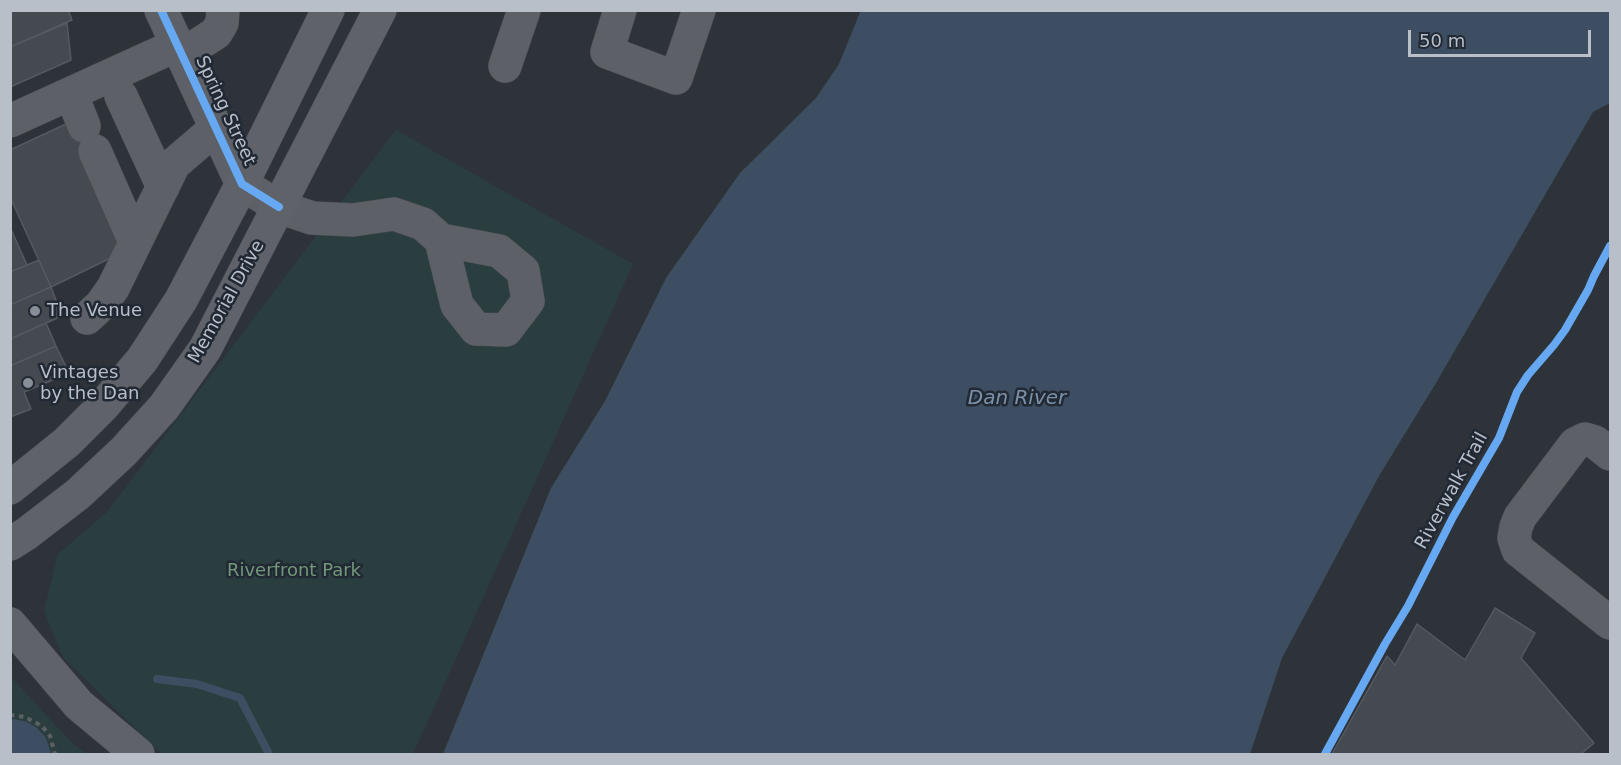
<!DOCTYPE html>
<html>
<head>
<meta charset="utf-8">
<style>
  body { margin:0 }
  #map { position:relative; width:1621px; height:765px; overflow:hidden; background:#2d3339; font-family:"DejaVu Sans",sans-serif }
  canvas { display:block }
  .frame { position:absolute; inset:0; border:12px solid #b8bfc9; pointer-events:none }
  .scale { position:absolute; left:1408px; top:30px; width:183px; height:27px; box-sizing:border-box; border:3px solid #b8bfc9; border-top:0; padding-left:8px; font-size:18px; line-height:21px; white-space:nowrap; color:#b8bfc9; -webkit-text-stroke:4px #212934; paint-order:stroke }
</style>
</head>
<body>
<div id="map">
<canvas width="1621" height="765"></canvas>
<div class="frame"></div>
<div class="scale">50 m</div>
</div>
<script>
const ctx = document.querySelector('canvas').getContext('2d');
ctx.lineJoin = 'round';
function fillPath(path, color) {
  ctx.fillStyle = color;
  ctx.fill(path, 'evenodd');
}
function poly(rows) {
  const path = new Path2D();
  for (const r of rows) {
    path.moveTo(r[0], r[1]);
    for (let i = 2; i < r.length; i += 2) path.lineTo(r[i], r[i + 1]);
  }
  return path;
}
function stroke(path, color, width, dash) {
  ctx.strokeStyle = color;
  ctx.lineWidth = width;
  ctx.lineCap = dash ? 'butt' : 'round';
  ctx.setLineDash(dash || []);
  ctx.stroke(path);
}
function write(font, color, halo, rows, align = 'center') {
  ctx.font = font + ' "DejaVu Sans",sans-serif';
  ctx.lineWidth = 5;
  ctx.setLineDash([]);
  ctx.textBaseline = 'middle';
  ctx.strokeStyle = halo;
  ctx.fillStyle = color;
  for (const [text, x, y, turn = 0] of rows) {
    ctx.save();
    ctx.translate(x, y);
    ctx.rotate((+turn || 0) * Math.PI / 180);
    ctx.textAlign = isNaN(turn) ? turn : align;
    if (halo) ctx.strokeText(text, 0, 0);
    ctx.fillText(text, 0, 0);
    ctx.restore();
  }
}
const green = poly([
  [396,130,633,264,413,754,164,754,155,748,63,657,44,611,58,554,108,511],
  [10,676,73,744,87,754,11,754]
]);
const water = poly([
  [861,10,1610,11,1610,103,1593,112,1436,383,1379,476,1282,658,1250,754,443,754,551,488,605,401,666,278,740,173,816,98,839,64],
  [14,719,27,722,37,728,46,738,51,754,11,754,11,720]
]);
const stream = poly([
  [157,679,197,684,240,698,269,754]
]);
const building = poly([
  [10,10,68,10,72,20,10,47,10,10],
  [67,23,71,60,10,87,10,47,67,23],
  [93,122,105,147,80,158,123,252,51,287,10,197,10,150,66,124,93,122],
  [10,227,27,265,10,272,10,227],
  [39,260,51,287,10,305,10,272,39,260],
  [51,287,62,316,10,339,10,305,51,287],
  [46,323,56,346,10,366,10,339,46,323],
  [56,346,69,373,24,392,31,409,10,417,10,366,56,346],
  [1495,608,1535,633,1521,658,1594,743,1581,754,1332,754,1387,656,1395,665,1417,624,1465,660,1495,608]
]);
const path = poly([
  [10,715,25,717,42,726,50,736,55,754]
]);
const minor = poly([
  [161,10,242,184,279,207,312,218,353,220,394,214,423,224,441,240,499,251,523,271,528,301,506,330,476,329,457,305,441,240],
  [620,10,607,52,676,78,699,10],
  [182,55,216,33,222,23,223,10],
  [505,66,524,10],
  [71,93,84,126],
  [121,96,163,187],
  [10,121,177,45],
  [95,151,135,242],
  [87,318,101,305,113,288,174,164,216,128],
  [1610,454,1595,442,1585,439,1575,444,1520,517,1516,527,1514,538,1518,550,1610,623]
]);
const major = poly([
  [10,488,67,442,103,406,142,360,181,300,242,184,328,10],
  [10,544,26,534,78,494,124,451,164,407,205,349,380,10],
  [10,624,79,705,138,754]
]);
const cycleway = poly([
  [161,10,242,184,279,207],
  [1325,754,1385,644,1408,606,1453,517,1499,438,1517,392,1528,375,1554,345,1565,330,1588,290,1594,276,1610,246]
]);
const markers = [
  [35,311,6,"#878e97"],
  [28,383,6,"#878e97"]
];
const streetNames = [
  ["Spring Street",225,111,65],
  ["Memorial Drive",227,302,-61],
  ["Riverwalk Trail",1452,491,-61]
];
const poiNames = [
  ["The Venue",47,311],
  ["Vintages",40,373],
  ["by the Dan",40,394]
];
const parkNames = [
  ["Riverfront Park",294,571]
];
const waterNames = [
  ["Dan River",1017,399]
];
fillPath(green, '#2b3e3f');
fillPath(water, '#3e4e62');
stroke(stream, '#3e4e62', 8);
fillPath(building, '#454a50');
stroke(building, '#555a61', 1.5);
stroke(minor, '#4b4f54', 34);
stroke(major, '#4b4f56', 34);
stroke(path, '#5b6064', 4, [4.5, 4.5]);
stroke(minor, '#5d6167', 33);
stroke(major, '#5f6369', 33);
stroke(cycleway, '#66a8f1', 8);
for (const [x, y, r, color] of markers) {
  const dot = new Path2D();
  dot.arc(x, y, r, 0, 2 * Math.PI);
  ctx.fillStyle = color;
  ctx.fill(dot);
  stroke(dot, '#212934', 2);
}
write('18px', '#b8bfc9', '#212934', streetNames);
write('18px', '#b8bfc9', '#212934', poiNames, 'left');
write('18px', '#729879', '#212934', parkNames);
write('italic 20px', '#7c91a9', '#212934', waterNames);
</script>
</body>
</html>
